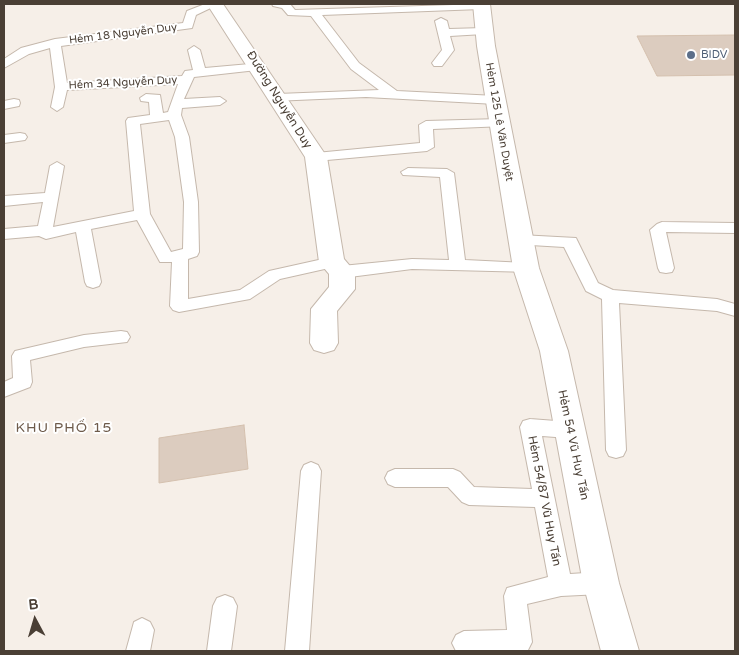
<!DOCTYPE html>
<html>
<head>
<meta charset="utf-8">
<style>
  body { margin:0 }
  #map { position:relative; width:739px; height:655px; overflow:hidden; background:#f6efe8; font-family:"Varela Round",sans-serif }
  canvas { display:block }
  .frame { position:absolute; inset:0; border:5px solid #4a3f35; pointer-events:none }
  .north { position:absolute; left:10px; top:595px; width:50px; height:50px; -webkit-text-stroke:4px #fff; paint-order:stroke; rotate:354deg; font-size:14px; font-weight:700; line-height:20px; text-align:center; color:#4a3f35 }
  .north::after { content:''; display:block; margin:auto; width:18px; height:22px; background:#4a3f35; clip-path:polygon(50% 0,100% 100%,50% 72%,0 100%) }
</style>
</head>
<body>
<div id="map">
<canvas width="739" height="655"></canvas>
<div class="frame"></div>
<div class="north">B</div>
</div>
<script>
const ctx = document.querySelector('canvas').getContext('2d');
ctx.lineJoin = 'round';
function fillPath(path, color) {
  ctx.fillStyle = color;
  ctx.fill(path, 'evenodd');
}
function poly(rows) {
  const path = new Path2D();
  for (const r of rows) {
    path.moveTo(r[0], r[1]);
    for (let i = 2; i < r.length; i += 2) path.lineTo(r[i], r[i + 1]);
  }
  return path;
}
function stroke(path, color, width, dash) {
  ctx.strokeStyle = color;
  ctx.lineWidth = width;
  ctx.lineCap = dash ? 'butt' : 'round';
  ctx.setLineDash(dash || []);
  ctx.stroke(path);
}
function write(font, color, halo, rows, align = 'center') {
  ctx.font = font + ' "Varela Round",sans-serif';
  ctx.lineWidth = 4;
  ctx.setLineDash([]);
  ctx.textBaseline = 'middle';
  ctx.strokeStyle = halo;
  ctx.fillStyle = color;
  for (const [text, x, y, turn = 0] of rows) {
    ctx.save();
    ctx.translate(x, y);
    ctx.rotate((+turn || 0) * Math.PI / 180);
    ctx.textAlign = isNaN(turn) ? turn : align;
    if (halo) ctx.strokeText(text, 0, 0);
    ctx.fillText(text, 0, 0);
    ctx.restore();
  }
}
const building = poly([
  [735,35,735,75,657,76,637,36,735,35],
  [244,425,248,469,159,483,159,438,244,425]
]);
const lane = poly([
  [205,4,219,4,196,15,192,28,61,46,67,83,182,76,185,71,193,70,188,50,194,46,200,50,205,68,261,63,263,66,257,70,194,77,184,99,220,97,226,101,220,105,182,108,181,115,189,137,198,202,199,252,197,256,188,259,188,299,240,290,269,271,332,257,338,258,340,262,338,266,280,279,250,299,179,312,173,310,170,306,172,262,160,262,137,220,91,229,101,282,99,286,93,288,87,286,85,282,76,232,46,239,39,236,4,239,4,229,38,226,43,202,4,206,4,196,45,193,50,166,57,162,64,166,53,227,134,211,126,121,128,118,150,115,149,102,141,101,140,98,146,94,160,95,163,113,168,112,178,84,67,90,63,107,57,111,51,107,55,87,50,48,29,54,4,68,4,59,21,48,55,39,183,23,187,11,205,4],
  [169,120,175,137,184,202,183,249,171,252,150,214,140,124,169,120],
  [272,4,290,4,295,10,485,4,485,8,481,9,322,15,359,63,397,91,496,96,502,100,496,104,366,97,273,101,272,98,273,95,278,94,379,90,351,69,311,16,288,15,282,8,273,6,272,4],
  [441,18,447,21,449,29,484,28,490,31,484,34,450,36,454,50,442,66,434,66,432,63,442,50,435,21,441,18],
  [14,99,19,100,20,103,19,106,4,109,4,101,14,99],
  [500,119,507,123,505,126,433,129,434,147,427,151,316,161,309,157,316,153,420,143,419,125,426,121,500,119],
  [20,133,25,134,27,137,25,140,4,143,4,135,20,133],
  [408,168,447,169,454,173,465,260,526,263,532,264,534,268,532,272,412,269,342,278,336,276,334,272,336,268,342,266,412,259,449,260,440,177,403,175,401,172,408,168],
  [662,222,735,223,735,233,666,232,674,268,672,272,666,273,660,272,658,268,650,230,657,224,662,222],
  [520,235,576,238,598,283,613,290,717,299,735,304,735,316,717,311,619,303,626,450,623,456,616,458,609,456,606,450,602,299,586,291,564,247,514,244,512,240,514,236,520,235],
  [121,331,127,332,130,337,127,342,84,347,30,360,32,382,30,387,4,397,4,382,13,378,12,356,15,351,84,335,121,331],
  [530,419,569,422,576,424,579,430,576,436,569,438,542,436,570,574,601,572,609,576,612,583,609,590,601,594,561,596,527,604,532,642,528,650,456,651,452,643,456,635,464,631,507,630,504,596,507,588,548,577,535,507,469,505,462,502,448,487,395,487,388,484,385,478,388,472,395,469,453,469,460,472,474,487,532,489,520,427,523,421,530,419],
  [311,462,318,465,321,471,309,651,285,651,301,471,304,465,311,462],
  [225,595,233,598,237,606,231,651,207,651,213,606,217,598,225,595],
  [142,618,150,622,154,630,150,651,126,651,134,622,142,618]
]);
const street = poly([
  [207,4,223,4,327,157,344,259,355,272,355,289,337,311,338,343,334,350,324,353,314,350,310,343,311,309,329,287,329,274,319,262,305,157,207,4],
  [473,4,490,4,495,46,539,268,568,351,619,583,639,651,601,651,583,583,540,351,513,268,477,46,473,4]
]);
const markers = [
  [691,55,5,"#5c6f8a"]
];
const farStreetnames = [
  ["Hẻm 18 Nguyễn Duy",123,34,-7],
  ["Hẻm 34 Nguyễn Duy",123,83,-3],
  ["Hẻm 125 Lê Văn Duyệt",499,122,80]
];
const farServicenames = [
  ["BIDV",701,55]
];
const streetNames = [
  ["Đường Nguyễn Duy",279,100,58],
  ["Hẻm 54 Vũ Huy Tấn",573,445,78],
  ["Hẻm 54/87 Vũ Huy Tấn",544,501,79]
];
const neighbourhoodNames = [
  ["KHU PHỐ 15",64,428]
];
fillPath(building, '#dcccbf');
stroke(building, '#d4c0ae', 1);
stroke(lane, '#c5b8ac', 2);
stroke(street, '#c5b8ac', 2);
fillPath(lane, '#fff');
fillPath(street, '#fff');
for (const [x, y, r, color] of markers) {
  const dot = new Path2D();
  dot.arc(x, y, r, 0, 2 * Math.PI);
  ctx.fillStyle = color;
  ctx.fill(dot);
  stroke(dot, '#fff', 2);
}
write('11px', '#4a3f35', '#fff', farStreetnames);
write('11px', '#4e5e75', '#fff', farServicenames, 'left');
write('12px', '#4a3f35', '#fff', streetNames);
ctx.letterSpacing = '1px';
write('14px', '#6e5b4b', '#fff', neighbourhoodNames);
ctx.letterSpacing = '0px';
</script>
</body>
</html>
